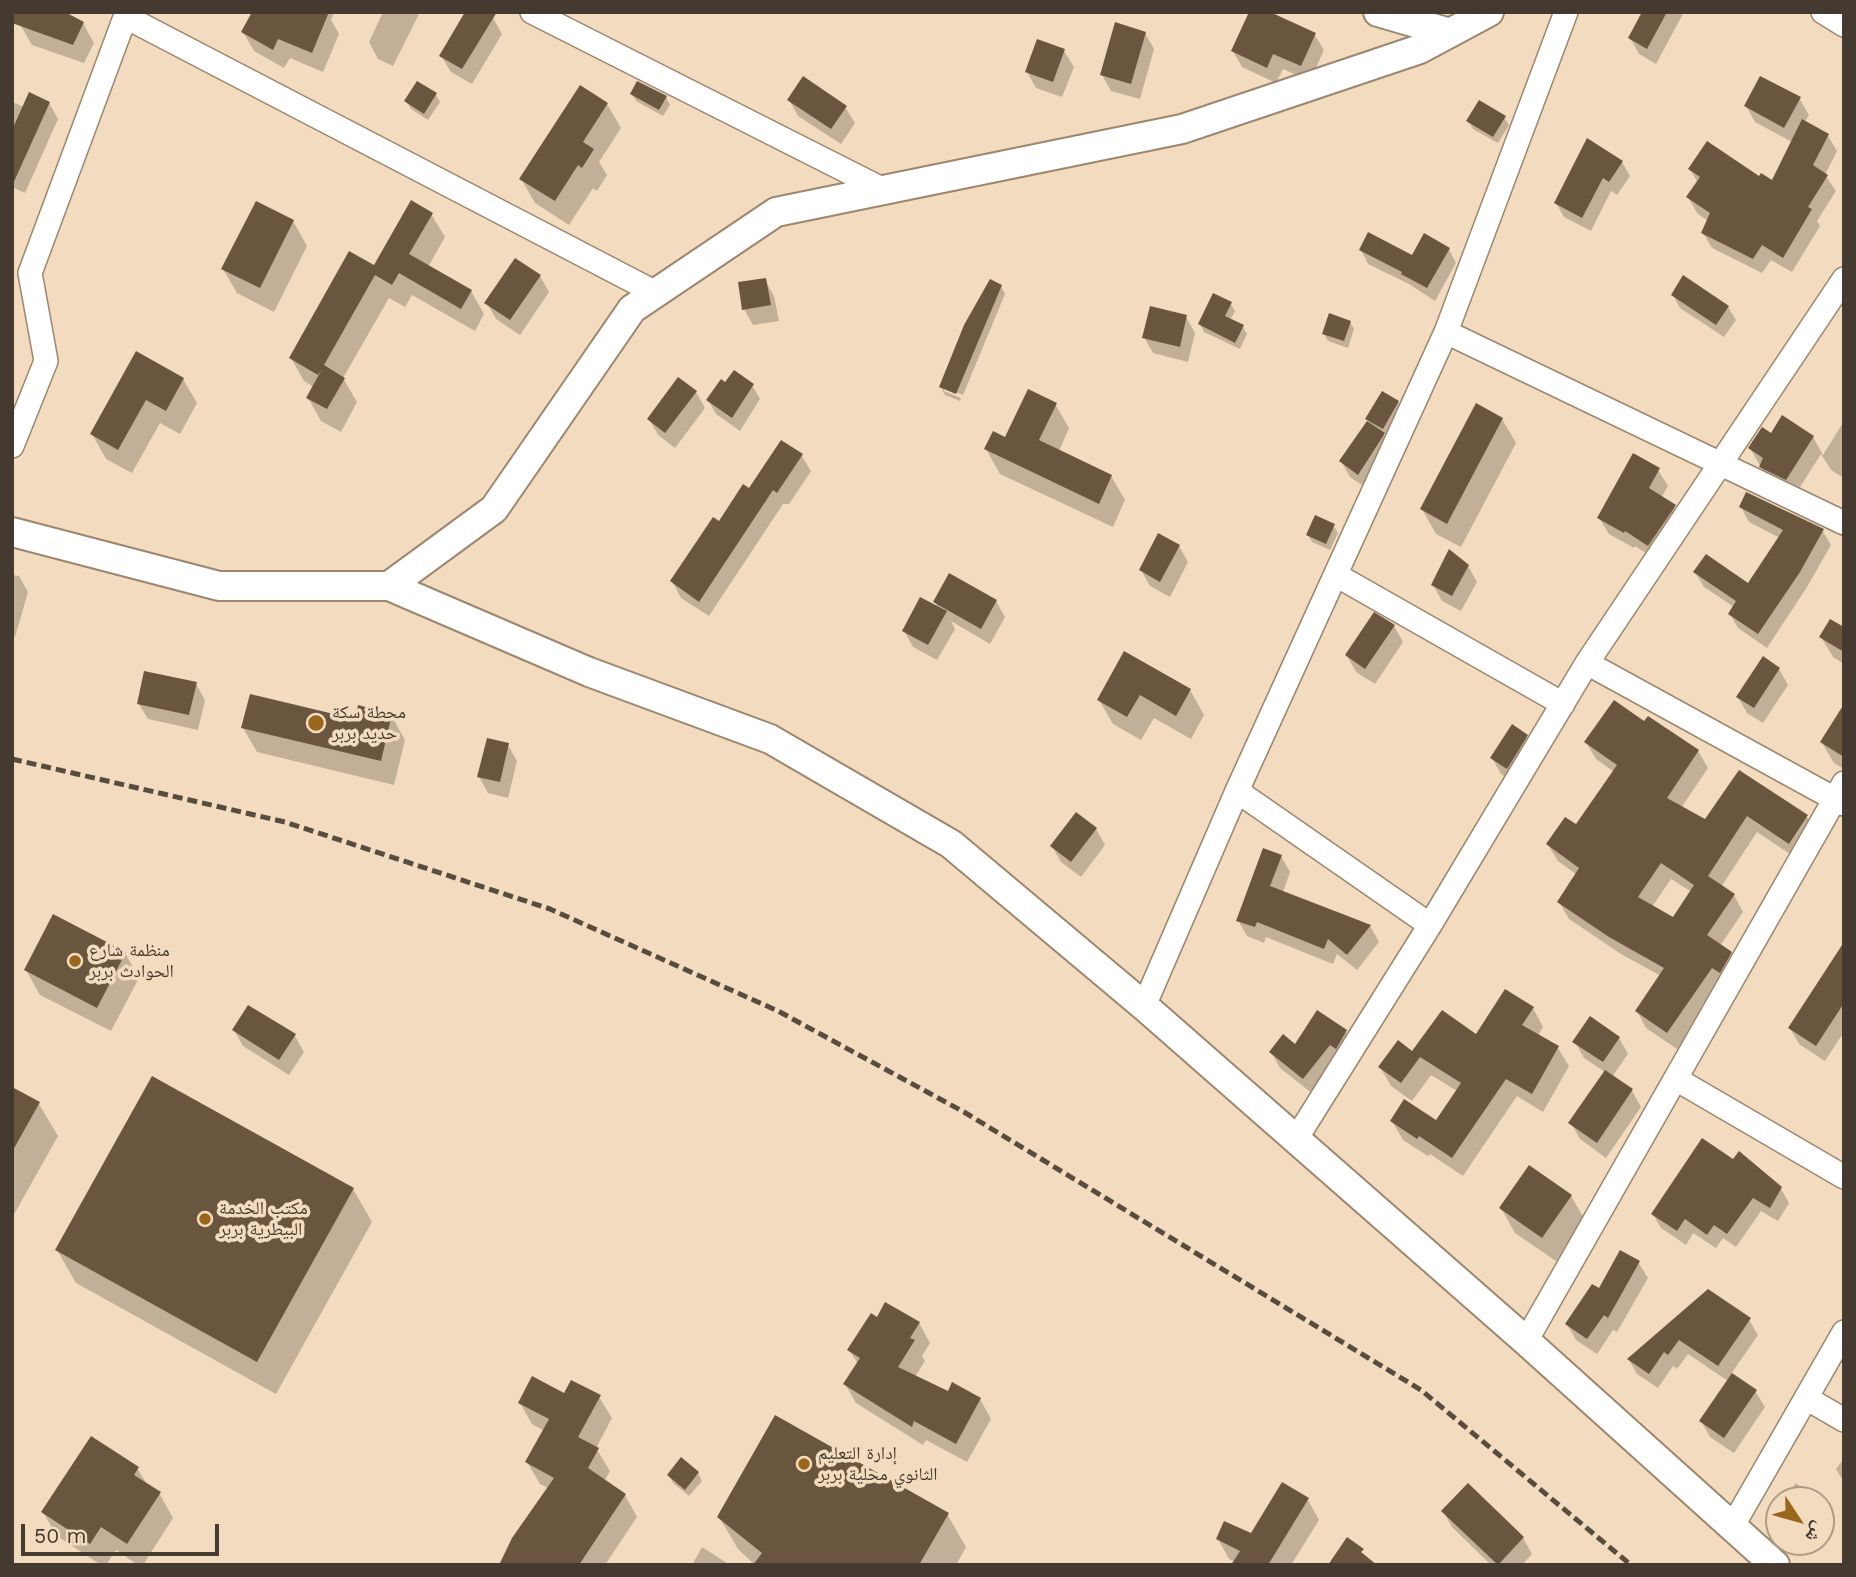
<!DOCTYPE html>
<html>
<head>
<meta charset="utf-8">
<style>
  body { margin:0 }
  #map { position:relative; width:1856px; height:1577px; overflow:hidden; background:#f3dbbf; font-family:"Work Sans","Noto Naskh Arabic",sans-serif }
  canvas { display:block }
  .frame { position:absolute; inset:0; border:14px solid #443a2f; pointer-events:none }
  .north { position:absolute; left:1765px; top:1486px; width:70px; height:70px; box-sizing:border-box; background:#f3dbbf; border:2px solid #ad9b85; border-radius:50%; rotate:126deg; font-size:19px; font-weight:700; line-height:28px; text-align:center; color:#443a2f }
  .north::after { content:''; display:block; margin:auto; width:24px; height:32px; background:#99661b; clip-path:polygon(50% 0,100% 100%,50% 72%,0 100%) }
  .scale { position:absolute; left:21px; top:1524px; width:198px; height:32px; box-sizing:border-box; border:4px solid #443a2f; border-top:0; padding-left:9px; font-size:21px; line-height:24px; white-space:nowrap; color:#443a2f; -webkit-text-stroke:5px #f3dbbf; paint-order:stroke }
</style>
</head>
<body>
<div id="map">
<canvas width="1856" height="1577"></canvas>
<div class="frame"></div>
<div class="north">ش</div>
<div class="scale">50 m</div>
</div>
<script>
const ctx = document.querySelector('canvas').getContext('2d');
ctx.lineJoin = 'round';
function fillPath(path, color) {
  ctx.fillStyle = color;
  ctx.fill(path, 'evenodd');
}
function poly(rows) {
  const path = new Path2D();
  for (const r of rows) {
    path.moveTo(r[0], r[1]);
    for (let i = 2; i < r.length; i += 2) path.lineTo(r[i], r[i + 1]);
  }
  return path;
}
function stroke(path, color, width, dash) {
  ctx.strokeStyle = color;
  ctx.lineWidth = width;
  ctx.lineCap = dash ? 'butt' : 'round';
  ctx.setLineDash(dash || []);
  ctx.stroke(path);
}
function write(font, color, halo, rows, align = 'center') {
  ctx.font = font + ' "Work Sans","Noto Naskh Arabic",sans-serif';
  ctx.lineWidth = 7;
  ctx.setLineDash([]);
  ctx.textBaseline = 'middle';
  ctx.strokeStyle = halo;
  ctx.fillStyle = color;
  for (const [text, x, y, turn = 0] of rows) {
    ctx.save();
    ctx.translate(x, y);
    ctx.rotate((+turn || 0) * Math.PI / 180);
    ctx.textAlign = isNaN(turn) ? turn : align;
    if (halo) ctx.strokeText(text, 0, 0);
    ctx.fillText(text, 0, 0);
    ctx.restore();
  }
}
const shadow = poly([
  [254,12,334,12,331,20,339,34,323,72,290,58,284,68,254,51,243,32],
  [383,12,420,12,393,66,378,59,369,42],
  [1644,12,1684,12,1656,64,1639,54,1630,38],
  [493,18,502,34,472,84,451,72,441,56],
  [83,23,94,43,84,63,32,45,21,26],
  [1145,33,1154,49,1140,99,1111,91,1102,75],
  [1314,34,1324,50,1310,81,1283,69,1276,83,1242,67,1233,51],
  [1064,51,1074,67,1062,97,1036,88,1027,72],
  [632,94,666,97,670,105,663,116,636,101],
  [436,95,440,102,428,120,411,109,406,101],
  [1799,98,1809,115,1804,123,1828,136,1837,151,1825,175,1836,191,1817,221,1820,226,1792,272,1771,260,1762,273,1712,248,1703,233,1708,221,1697,213,1688,197,1698,183,1690,169,1760,178,1773,182,1792,142,1755,122,1746,106],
  [789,100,845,107,855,123,841,144,798,116],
  [12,102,24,107,49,103,58,119,25,193,12,187],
  [607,104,621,128,599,162,607,175,597,191,593,188,569,225,535,203,521,179],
  [1504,117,1509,125,1498,143,1473,129,1468,121],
  [1622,162,1630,176,1617,195,1611,191,1591,231,1564,217,1556,203],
  [431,214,445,237,428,267,471,291,484,314,475,331,412,295,405,307,389,298,343,378,357,402,341,432,321,421,308,398,314,387,304,381,291,358,375,268],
  [293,221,307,246,274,312,237,293,223,269],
  [1449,249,1456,263,1435,301,1409,284,1368,264,1361,250,1412,257],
  [540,276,549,292,520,335,496,319,487,303],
  [765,280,774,296,779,321,753,325,744,309],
  [1001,286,1005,294,963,395,944,388,944,391,961,398,960,401,945,395,941,387],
  [1673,295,1728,307,1736,320,1724,337,1680,308],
  [1230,303,1235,311,1230,320,1243,327,1247,334,1240,349,1204,332,1200,324],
  [1186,317,1195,333,1188,362,1153,353,1144,337],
  [1350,322,1354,329,1348,348,1328,341,1324,334],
  [137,354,183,379,197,403,180,434,160,423,132,473,106,459,92,434],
  [752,385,760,399,740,431,716,414,708,400],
  [696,392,705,408,675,448,658,435,649,419],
  [1398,402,1402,410,1387,435,1382,432,1392,451,1368,489,1350,477,1341,461,1369,422,1367,419],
  [1055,404,1069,428,1059,451,1111,476,1125,500,1113,527,1000,474,986,449,1006,439],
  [1502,419,1516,443,1461,547,1436,534,1422,509],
  [1844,421,1844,478,1831,470,1821,454,1795,495,1770,483,1750,448,1771,435,1813,437,1823,455],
  [801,455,811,471,789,504,783,504,709,616,681,598,672,581,719,523,750,490],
  [1658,470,1668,486,1661,498,1674,507,1684,523,1658,561,1635,546,1634,548,1609,534,1599,518],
  [1741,507,1822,530,1831,545,1807,587,1767,648,1738,628,1730,614,1734,607,1704,587,1695,572,1748,586,1780,538,1749,522],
  [1333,525,1338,533,1330,550,1312,542,1308,535],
  [1179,546,1188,562,1170,597,1150,586,1141,570],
  [1468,566,1477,582,1461,611,1442,601,1433,585],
  [12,575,19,576,28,592,15,637,12,636],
  [996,601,1005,617,990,644,951,621,955,629,937,660,913,647,904,631,939,609,935,602],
  [1394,626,1403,642,1375,684,1356,672,1347,656],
  [1844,629,1844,664,1833,657,1821,637],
  [1125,654,1190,690,1204,715,1191,739,1154,718,1141,740,1113,724,1099,700],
  [1779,669,1788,685,1763,723,1747,713,1738,697],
  [196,684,205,700,198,730,148,719,138,703],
  [1844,707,1844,769,1834,763,1822,743],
  [391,715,405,740,394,785,257,752,243,728,356,721],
  [1644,723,1698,751,1708,768,1681,808,1706,822,1739,772,1807,817,1817,833,1799,860,1757,832,1721,887,1734,895,1743,912,1720,946,1730,953,1740,970,1722,984,1677,1049,1646,1028,1637,1011,1661,976,1621,954,1569,919,1559,902,1577,875,1558,861,1548,845,1576,827,1614,772,1596,759,1586,742],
  [1671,879,1692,892,1674,919,1652,907],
  [1526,736,1536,752,1516,784,1501,774,1492,758],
  [508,745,517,761,508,798,488,793,479,777],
  [1096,829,1105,845,1081,877,1061,862,1052,846],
  [1281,856,1290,872,1283,892,1370,926,1379,942,1357,970,1337,954,1333,964,1266,937,1264,943,1247,936,1238,920],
  [125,953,139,978,111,1031,40,995,26,970],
  [1844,967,1844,1032,1825,1061,1799,1044,1790,1028],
  [1533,1008,1543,1027,1538,1036,1558,1048,1569,1066,1543,1112,1517,1096,1463,1176,1430,1154,1428,1156,1403,1140,1392,1121,1437,1122,1457,1091,1431,1075,1412,1101,1391,1086,1380,1067,1413,1053,1476,1037],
  [1318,1013,1346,1032,1355,1048,1313,1094,1280,1068,1271,1052,1295,1047],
  [234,1030,295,1036,304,1052,289,1075,243,1046],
  [1619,1038,1628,1054,1612,1077,1632,1091,1641,1107,1606,1158,1580,1139,1571,1123,1605,1072,1584,1058,1575,1042],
  [12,1089,39,1104,58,1136,12,1218],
  [353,1189,372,1222,276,1394,76,1283,57,1250],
  [1781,1189,1789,1203,1778,1221,1761,1211,1736,1247,1723,1238,1716,1248,1693,1233,1686,1245,1661,1228,1653,1214],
  [1571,1196,1585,1220,1556,1261,1515,1233,1501,1208],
  [1638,1262,1648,1278,1617,1332,1613,1330,1597,1354,1576,1340,1567,1324,1599,1291],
  [1708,1291,1749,1320,1758,1335,1731,1374,1755,1391,1765,1407,1734,1453,1710,1437,1701,1421,1728,1381,1688,1354,1677,1369,1673,1366,1658,1388,1637,1374,1629,1360],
  [878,1319,919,1323,930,1343,922,1356,925,1361,915,1377,948,1393,980,1399,991,1419,967,1462,926,1440,923,1445,856,1403,845,1384,858,1364,849,1350],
  [564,1396,599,1397,612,1418,596,1448,610,1471,604,1482,625,1495,637,1517,605,1565,501,1565,548,1488,540,1484,527,1462,544,1431,532,1424,520,1403],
  [1844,1458,1844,1482,1836,1469],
  [137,1468,148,1486,159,1493,173,1518,143,1565,138,1565,116,1550,106,1565,101,1565,57,1536,43,1512],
  [698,1473,702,1481,689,1496,673,1483,669,1475],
  [1796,1483,1815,1498,1816,1500,1787,1500,1785,1497],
  [1468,1485,1523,1538,1532,1554,1522,1565,1491,1565,1452,1527,1443,1511],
  [1308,1500,1319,1520,1291,1565,1233,1565,1235,1562,1229,1559,1218,1539,1251,1535],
  [947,1514,966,1547,956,1565,755,1565,738,1549,719,1517],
  [702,1547,730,1565,692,1565]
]);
const building = poly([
  [12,12,65,12,84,22,73,45,12,23],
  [252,12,329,12,312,53,278,39,273,50,241,32],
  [465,12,497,12,462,69,439,56],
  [1249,12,1270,12,1316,33,1301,66,1273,54,1267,68,1231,51],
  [1642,12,1667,12,1647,49,1628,38],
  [1115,22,1146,32,1131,84,1100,75],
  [1037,39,1065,49,1053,82,1025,72],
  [803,76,847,106,831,129,787,100],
  [1760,76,1801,97,1784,128,1744,106],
  [417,81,437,93,424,114,404,101],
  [637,81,667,96,659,110,630,94],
  [580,85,608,103,583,142,594,149,582,168,578,165,555,201,519,179],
  [29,92,50,102,12,186,12,130],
  [1479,100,1506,116,1493,137,1466,121],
  [1802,119,1829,134,1813,165,1828,175,1808,207,1812,209,1783,258,1762,245,1753,259,1701,233,1710,213,1686,197,1700,177,1688,169,1707,141,1759,176,1761,173,1772,180],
  [1587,138,1623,161,1609,182,1603,178,1582,218,1554,203],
  [411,200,433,213,409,254,472,290,461,309,399,273,392,285,375,275,324,365,345,378,327,409,306,398,322,369,318,375,289,358,349,251,374,265],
  [256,201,294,220,260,288,221,269],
  [1368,232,1412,255,1424,233,1450,248,1427,288,1401,274,1402,272,1359,250],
  [515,258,541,275,510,320,484,303],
  [1683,275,1729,306,1716,325,1671,295],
  [766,278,771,305,742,310,738,282],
  [990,279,1002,285,956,394,939,387,964,325],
  [1213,293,1232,302,1225,316,1244,325,1235,343,1198,324],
  [1150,306,1187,315,1180,347,1142,338],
  [1329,313,1351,321,1344,341,1322,334],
  [136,351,184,378,166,411,146,400,118,450,90,434],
  [734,370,754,384,732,418,706,400,721,379,725,382],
  [678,377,697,391,665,433,647,419],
  [1028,389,1057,403,1039,440,1112,475,1099,504,984,449,993,431,1005,437],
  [1382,391,1399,401,1383,429,1365,419],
  [1476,403,1503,418,1447,524,1420,509],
  [1782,415,1814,436,1786,480,1759,467,1763,458,1748,448,1762,427,1771,433],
  [1367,421,1385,433,1358,475,1339,461],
  [781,440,803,454,777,493,773,490,699,602,670,581,713,517,719,521,743,484,749,488],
  [1633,453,1660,468,1649,488,1676,505,1648,546,1625,531,1624,533,1597,518],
  [1746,492,1824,529,1800,572,1758,634,1728,614,1736,601,1693,572,1706,554,1748,583,1783,530,1739,507],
  [1315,515,1335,524,1326,544,1306,535],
  [1158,533,1180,545,1160,582,1139,570],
  [1449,549,1469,565,1452,596,1431,585],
  [949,573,997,600,981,629,933,602],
  [920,597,947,611,928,645,902,631],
  [1374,612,1395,625,1365,669,1345,655],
  [1830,619,1844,627,1844,652,1819,637],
  [1124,651,1191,689,1176,716,1140,695,1127,717,1097,700],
  [1763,656,1780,668,1754,708,1736,697],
  [144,671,197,682,189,715,137,704],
  [250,694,355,719,358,705,392,714,381,761,241,728],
  [1614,700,1644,721,1648,716,1699,750,1667,798,1705,819,1739,770,1808,815,1789,844,1747,816,1708,876,1735,894,1707,935,1732,952,1720,973,1712,968,1667,1033,1635,1011,1664,968,1609,937,1557,902,1579,868,1546,844,1565,817,1576,824,1617,765,1584,742],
  [1661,863,1694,885,1673,917,1638,897],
  [1844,704,1844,757,1820,742],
  [1512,724,1528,735,1507,769,1490,758],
  [487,738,509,743,500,782,477,777],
  [1076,812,1097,828,1071,862,1050,846],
  [1263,848,1282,855,1270,886,1371,925,1347,955,1328,939,1324,949,1257,922,1255,927,1236,921],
  [53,914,126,952,97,1008,24,970],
  [1844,942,1844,1003,1816,1046,1788,1028],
  [1505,989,1534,1007,1522,1025,1559,1046,1532,1094,1506,1079,1452,1158,1419,1136,1417,1139,1390,1121,1404,1099,1436,1120,1461,1083,1420,1057,1401,1083,1378,1067,1398,1040,1412,1051,1442,1010,1476,1034],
  [248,1005,296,1034,279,1060,232,1030],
  [1317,1010,1347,1030,1336,1049,1330,1045,1303,1079,1269,1052,1283,1034,1295,1044],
  [1590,1016,1620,1037,1603,1062,1572,1042],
  [1605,1070,1633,1089,1597,1143,1568,1123],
  [152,1076,354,1188,257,1362,55,1250],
  [12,1087,40,1102,12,1152],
  [1702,1138,1733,1159,1739,1151,1782,1187,1770,1208,1753,1198,1727,1234,1714,1225,1707,1235,1685,1219,1677,1231,1651,1214],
  [1529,1165,1572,1195,1542,1238,1499,1208],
  [1620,1250,1640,1261,1608,1318,1604,1315,1587,1339,1565,1324,1592,1284,1599,1288],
  [1708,1289,1751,1318,1718,1366,1679,1340,1668,1355,1664,1352,1649,1374,1627,1359],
  [885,1302,920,1322,910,1338,915,1340,898,1367,948,1391,952,1382,981,1398,956,1444,914,1421,912,1427,843,1384,860,1358,847,1350,871,1313,877,1317],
  [1732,1373,1757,1390,1724,1438,1699,1421],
  [532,1376,564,1393,571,1380,601,1395,578,1437,599,1448,588,1468,626,1494,579,1565,499,1565,512,1538,554,1478,525,1462,549,1419,518,1403],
  [775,1415,949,1513,919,1565,753,1565,762,1553,717,1517],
  [91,1436,139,1467,134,1475,161,1492,127,1544,101,1527,90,1544,41,1512],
  [681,1457,699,1472,685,1490,667,1475],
  [1282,1482,1309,1498,1268,1565,1231,1565,1240,1551,1216,1539,1224,1521,1251,1533],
  [1468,1483,1524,1537,1498,1565,1441,1511],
  [1347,1537,1364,1549,1361,1552,1377,1565,1328,1565]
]);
const minor = poly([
  [532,12,884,190],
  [1823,12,1844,25],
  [126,17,656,293],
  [1446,332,1844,523],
  [12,446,46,361,30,273,127,12],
  [1336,575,1563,704],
  [1587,663,1844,804],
  [1237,791,1430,925],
  [1144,1006,1237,791,1446,332,1566,12],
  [1676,1079,1844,1177],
  [1296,1139,1430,925,1587,663,1844,279],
  [1526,1341,1844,783],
  [1806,1398,1844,1420],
  [1732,1527,1844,1332]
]);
const tertiary = poly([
  [1378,12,1450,33],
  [12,532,219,586,389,586,494,509,632,309,776,212,1182,129,1420,49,1489,12],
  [389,586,589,672,770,739,951,844,1144,1006,1526,1341,1775,1565]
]);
const rail = poly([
  [12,759,285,822,550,909,778,1011,964,1112,1421,1390,1631,1565]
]);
const markers = [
  [316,723,9,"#99661b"],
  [75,961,7,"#99661b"],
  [205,1219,7,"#99661b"],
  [804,1464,7,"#99661b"]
];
const poiNames = [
  ["محطة سكة",332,713],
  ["حديد بربر",332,734],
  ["منظمة شارع",89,951],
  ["الحوادث بربر",89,972],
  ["مكتب الخدمة",219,1209],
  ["البيطرية بربر",219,1230],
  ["إدارة التعليم",818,1454],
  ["الثانوي محلية بربر",818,1475]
];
fillPath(shadow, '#0003');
fillPath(building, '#6a563e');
stroke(minor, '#9c866d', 26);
stroke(tertiary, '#9c866d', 32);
stroke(minor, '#fff', 23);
stroke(tertiary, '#fff', 28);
stroke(rail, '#584c3f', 5, [10, 5]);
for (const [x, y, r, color] of markers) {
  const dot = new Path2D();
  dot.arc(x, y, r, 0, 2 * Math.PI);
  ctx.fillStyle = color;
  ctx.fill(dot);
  stroke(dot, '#f3dbbf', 2.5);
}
write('18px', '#443a2f', '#f3dbbf', poiNames, 'left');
</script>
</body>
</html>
